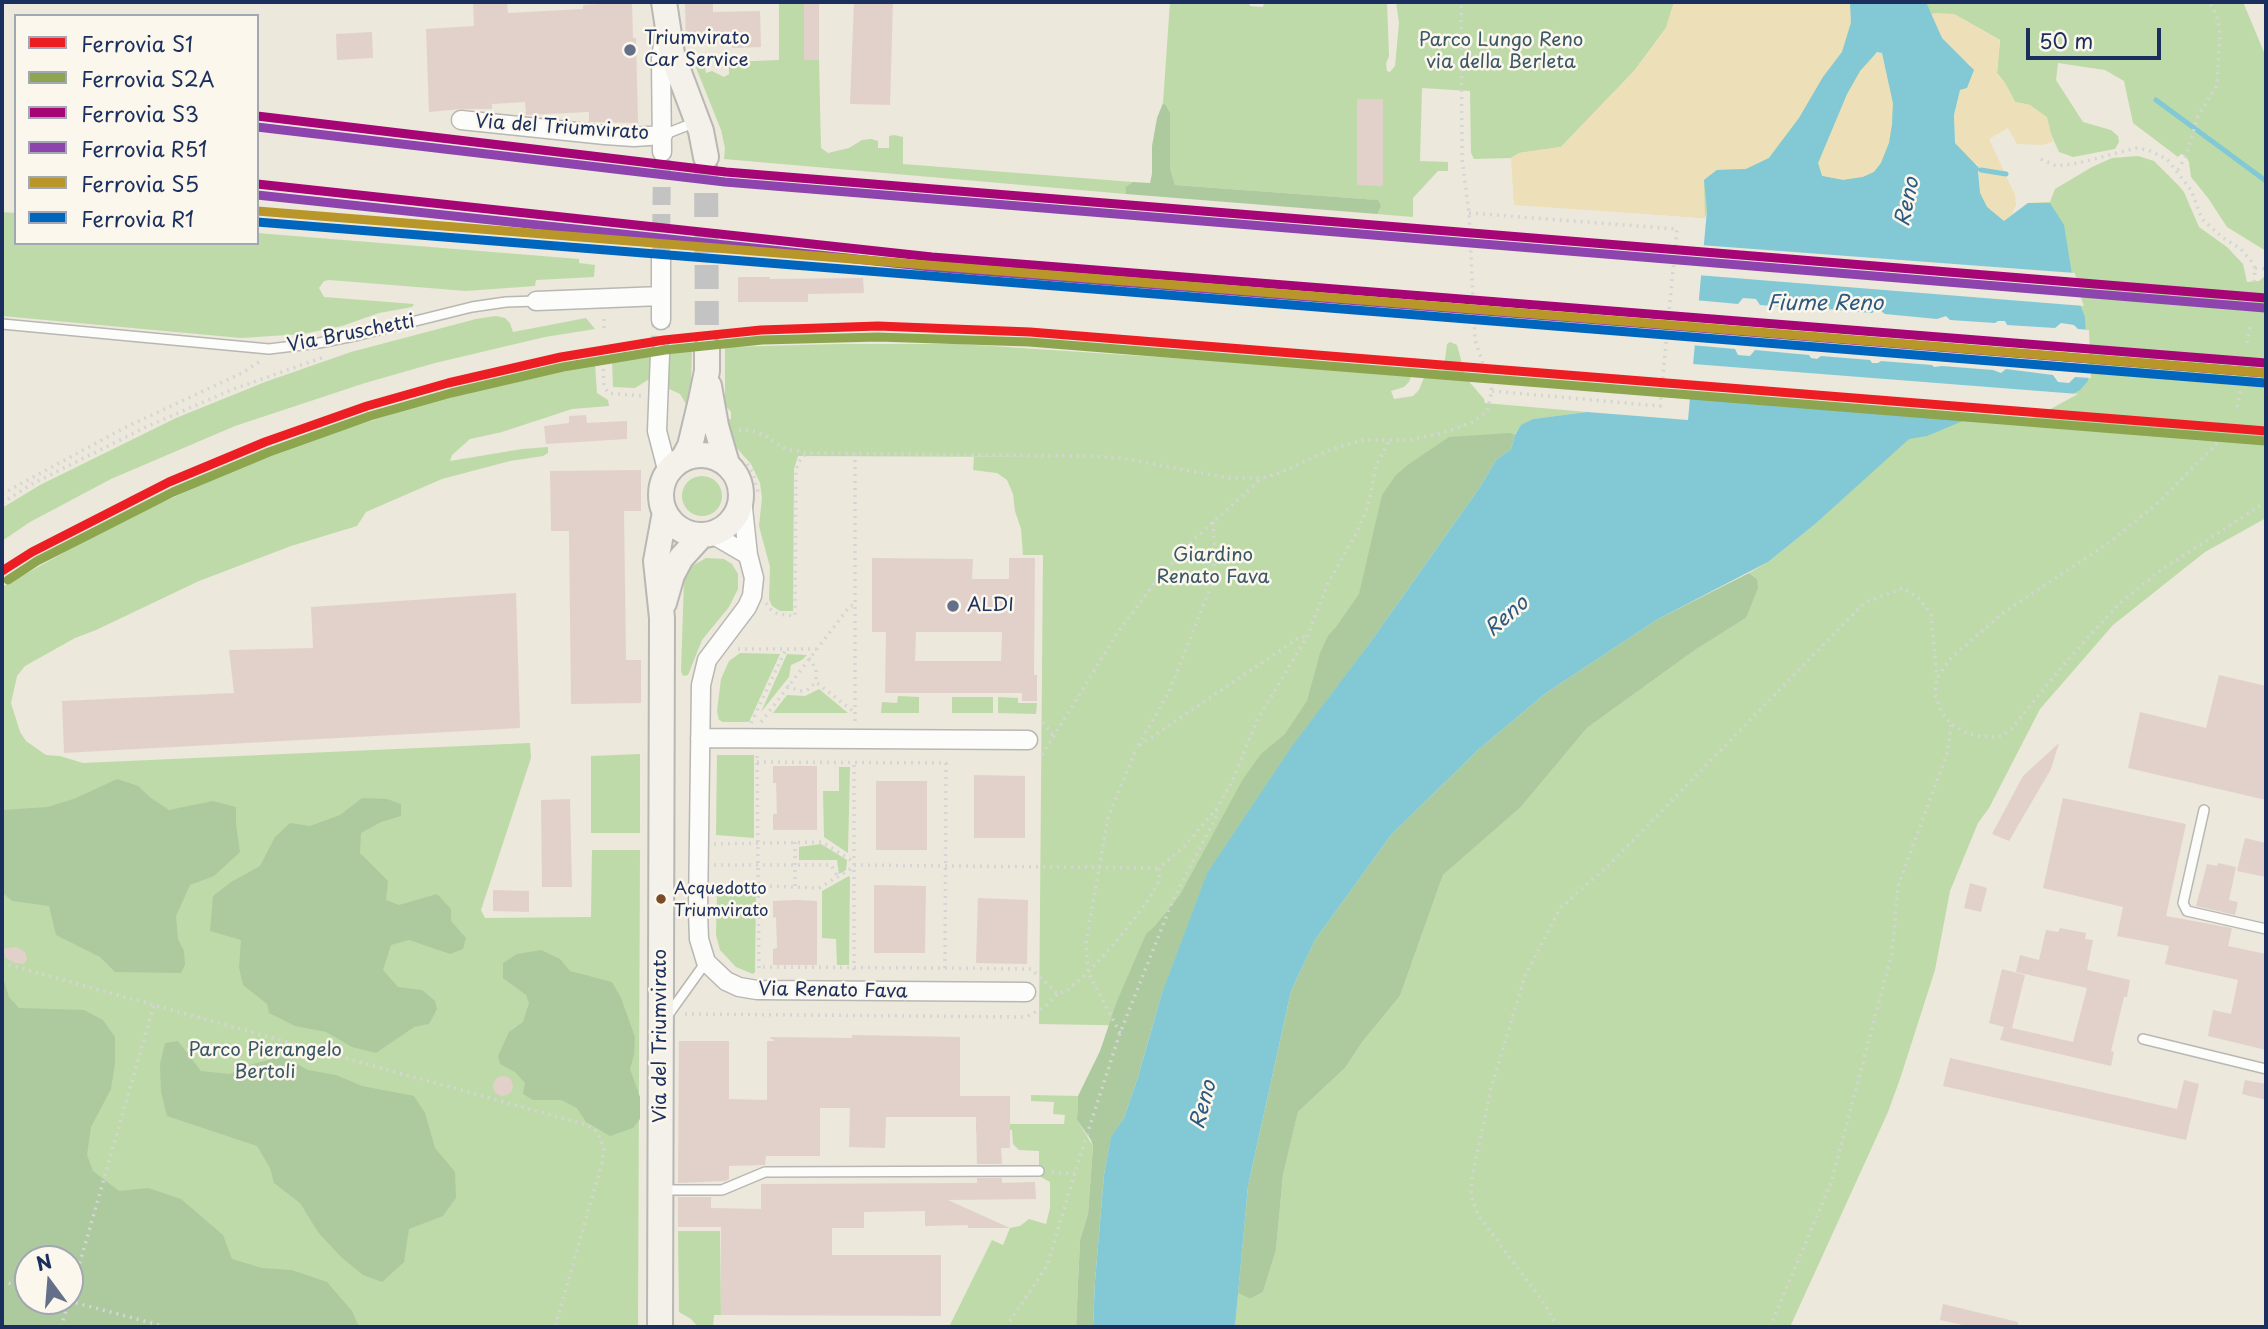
<!DOCTYPE html>
<html>
<head>
<meta charset="utf-8">
<style>
  body { margin:0 }
  #map { position:relative; width:2268px; height:1329px; overflow:hidden; background:#ece8db; font-family:"Playpen Sans",sans-serif }
  canvas { display:block }
  .frame { position:absolute; inset:0; border:4px solid #1b2f5e; pointer-events:none }
  .legend { position:absolute; left:14px; top:14px; width:245px; height:231px; box-sizing:border-box; background:#fbf7ec; border:2px solid #a1a7b3; margin:0; padding:9px 12px; list-style:none; font-size:21px; color:#1b2f5e }
  .legend li { display:flex; align-items:center; gap:14px; height:35px }
  .legend b { width:35px; border:2px solid #a1a7b3 }
  .north { position:absolute; left:14px; top:1245px; width:70px; height:70px; box-sizing:border-box; background:#fbf7ec; border:2px solid #a1a7b3; border-radius:50%; rotate:344deg; font-size:19px; font-weight:700; line-height:28px; text-align:center; color:#1b2f5e }
  .north::after { content:''; display:block; margin:auto; width:24px; height:32px; background:#64708a; clip-path:polygon(50% 0,100% 100%,50% 72%,0 100%) }
  .scale { position:absolute; left:2026px; top:28px; width:135px; height:32px; box-sizing:border-box; border:4px solid #1b2f5e; border-top:0; padding-left:9px; font-size:21px; line-height:24px; white-space:nowrap; color:#1b2f5e; -webkit-text-stroke:5px #fbf7ec; paint-order:stroke }
</style>
</head>
<body>
<div id="map">
<canvas width="2268" height="1329"></canvas>
<div class="frame"></div>
<ul class="legend">
<li><b style="height:9px;background:#ed1d24"></b>Ferrovia S1</li>
<li><b style="height:9px;background:#8da54e"></b>Ferrovia S2A</li>
<li><b style="height:9px;background:#a50575"></b>Ferrovia S3</li>
<li><b style="height:9px;background:#8e44ad"></b>Ferrovia R51</li>
<li><b style="height:9px;background:#b9962a"></b>Ferrovia S5</li>
<li><b style="height:9px;background:#0065bd"></b>Ferrovia R1</li>
</ul>
<div class="north">N</div>
<div class="scale">50 m</div>
</div>
<script>
const ctx = document.querySelector('canvas').getContext('2d');
ctx.lineJoin = 'round';
function fillPath(path, color) {
  ctx.fillStyle = color;
  ctx.fill(path, 'evenodd');
}
function poly(rows) {
  const path = new Path2D();
  for (const r of rows) {
    if (r.length === 3) {
      path.moveTo(r[0] + r[2], r[1]);
      path.arc(r[0], r[1], r[2], 0, 2 * Math.PI);
      continue;
    }
    path.moveTo(r[0], r[1]);
    for (let i = 2; i < r.length; i += 2) path.lineTo(r[i], r[i + 1]);
  }
  return path;
}
function stroke(path, color, width, dash) {
  ctx.strokeStyle = color;
  ctx.lineWidth = width;
  ctx.lineCap = dash ? 'butt' : 'round';
  ctx.setLineDash(dash || []);
  ctx.stroke(path);
}
function write(font, color, halo, rows, align = 'center') {
  ctx.font = font + ' "Playpen Sans",sans-serif';
  ctx.lineWidth = 5;
  ctx.setLineDash([]);
  ctx.textBaseline = 'middle';
  ctx.strokeStyle = halo;
  ctx.fillStyle = color;
  for (const [text, x, y, turn = 0] of rows) {
    ctx.save();
    ctx.translate(x, y);
    ctx.rotate((+turn || 0) * Math.PI / 180);
    ctx.textAlign = isNaN(turn) ? turn : align;
    if (halo) ctx.strokeText(text, 0, 0);
    ctx.fillText(text, 0, 0);
    ctx.restore();
  }
}
const green = poly([
  [779,2,804,2,804,59,819,60,821,148,828,153,849,148,862,140,871,139,878,141,878,148,889,148,889,136,894,135,903,137,903,164,1133,182,1125,187,1126,194,724,159,725,148,721,130,695,65,700,62,704,64,706,73,712,71,724,77,729,74,729,62,779,60],
  [1170,2,1249,2,1250,6,1263,7,1264,2,1387,2,1389,56,1386,64,1387,71,1390,72,1395,66,1399,23,1396,2,1674,2,1666,28,1634,71,1561,147,1519,153,1511,158,1474,159,1471,153,1470,91,1422,88,1420,161,1448,162,1448,171,1438,171,1413,198,1413,217,1377,214,1377,200,1175,185,1170,168,1170,113,1166,105,1163,103],
  [1850,2,1851,22,2004,221,2028,203,2050,202,2055,189,2092,167,2112,158,2138,156,2154,161,2178,185,2184,192,2199,227,2227,247,2243,264,2247,282,2259,281,2266,275,2266,518,2205,552,2113,625,2040,709,1989,808,1978,823,1950,891,1935,970,1901,1076,1888,1112,1790,1327,1235,1327,1238,1293,1250,1299,1263,1292,1276,1250,1283,1175,1298,1112,1345,1068,1363,1041,1400,996,1443,875,1521,807,1587,728,1695,650,1746,618,1757,579,1749,573,1768,562,1814,525,1858,484,1707,211,1705,218,1611,211],
  [1926,2,2243,2,2266,57,2266,251,2227,227,2208,198,2191,177,2189,162,2186,156,2181,154,2178,157,2133,123,2124,81,2105,70,2058,63,2056,80,2083,122,2111,130,2118,136,2119,142,2115,149,2073,157,2059,152,2050,132,2030,105,2015,102,2005,83,1997,73,2000,40,1954,14,1930,14],
  [2,212,16,213,16,243,257,243,257,233,579,259,579,263,595,265,594,277,536,280,535,286,466,291,329,280,324,281,319,288,324,297,414,304,412,307,379,313,342,326,303,334,241,338,2,316],
  [496,316,505,318,510,323,513,332,586,318,595,329,545,337,435,363,365,383,235,426,111,479,30,522,2,541,2,508,40,485,176,418,265,382,351,352,476,319],
  [1450,342,1457,345,1466,378,1484,399,1485,403,1587,412,1534,419,1521,426,1496,460,1369,644,1162,993,1152,1026,1039,1024,1043,555,1023,555,1021,529,1015,511,1013,494,1007,480,997,473,973,470,974,457,1042,457,798,456,794,469,793,611,780,611,772,606,769,599,770,567,759,526,762,498,760,483,751,464,734,445,727,420,731,419,731,412,725,405,725,347,839,344,961,344,1412,374,1409,382,1404,387,1391,391,1394,399,1413,396,1419,390,1425,375,1443,376,1447,344],
  [692,351,691,388,689,404,686,404,680,394,667,388,666,353],
  [653,354,651,378,635,388,613,387,612,360],
  [595,364,597,393,608,400,609,406,572,409,502,432,470,439,452,455,450,461,522,449,548,447,548,453,543,456,510,461,442,479,366,512,357,526,291,546,199,581,96,630,75,638,25,666,17,676,11,703,20,732,26,741,46,755,60,756,83,763,530,743,531,758,481,910,485,918,591,917,592,850,640,850,638,1327,2,1327,2,587,119,522,274,452,430,402],
  [28,1259,70,1259,70,1301,28,1301],
  [702,496,20],
  [706,558,724,559,732,564,738,574,738,589,729,607,702,640,688,675,683,676,681,671,684,580,692,566],
  [740,653,780,654,749,722,723,722,719,720,717,711,721,679,729,661],
  [787,654,807,655,802,660,791,665,789,677,761,712],
  [819,689,848,713,773,713,787,695,805,696],
  [898,696,919,697,919,713,881,713,882,702,897,703],
  [952,697,993,697,993,713,952,713],
  [998,697,1018,698,1018,703,1037,703,1036,714,998,713],
  [640,754,640,833,591,833,591,756],
  [717,755,754,755,754,838,716,835],
  [839,767,850,767,848,853,824,837,823,791,839,791],
  [821,844,847,860,846,870,839,874,837,860,799,860,799,847],
  [849,876,850,877,849,965,837,965,836,939,822,938,822,891],
  [756,892,755,972,753,974,736,967,720,950,716,935,717,893],
  [1031,1095,1078,1096,1077,1120,1093,1146,1088,1214,1080,1240,1076,1327,949,1327,992,1240,1003,1245,1010,1228,1020,1226,1029,1219,1046,1224,1050,1208,1050,1182,1039,1176,1039,1151,1019,1150,1013,1144,1012,1130,976,1130,976,1124,1064,1124,1065,1115,1053,1114,1054,1102,1031,1101],
  [678,1231,720,1231,721,1315,714,1315,713,1327,698,1327,691,1319,679,1312]
]);
const forest = poly([
  [1163,103,1166,105,1170,113,1170,168,1175,185,1378,200,1381,206,1377,214,1126,194,1125,187,1133,182,1150,183,1152,174,1152,146,1157,118],
  [1510,433,1515,435,1511,449,1496,460,1480,487,1369,644,1292,746,1207,873,1162,993,1138,1077,1124,1118,1111,1138,1104,1175,1095,1281,1093,1327,1076,1327,1080,1240,1088,1214,1093,1146,1091,1140,1077,1120,1078,1096,1100,1051,1117,1001,1146,934,1155,926,1180,895,1243,779,1261,754,1285,734,1307,701,1320,653,1328,636,1336,627,1359,594,1382,495,1396,475,1409,464,1449,437],
  [1749,573,1757,579,1758,588,1746,618,1695,650,1587,728,1521,807,1443,875,1400,996,1363,1041,1345,1068,1298,1112,1283,1175,1276,1250,1263,1292,1250,1299,1238,1293,1248,1186,1291,991,1315,940,1391,835,1478,750,1546,693,1658,619],
  [117,779,138,786,151,798,169,810,213,801,236,807,236,825,240,852,214,876,190,885,176,916,178,939,184,951,185,965,181,973,115,972,100,957,56,935,49,906,12,901,2,892,2,810,48,807,76,798],
  [362,798,387,799,401,804,401,816,381,822,361,833,360,853,388,881,386,900,399,905,437,894,451,909,451,921,466,938,463,949,450,954,409,940,391,945,383,970,398,987,422,990,435,1001,437,1009,429,1024,414,1027,376,1053,352,1047,326,1032,295,1026,269,1013,267,1004,243,985,239,968,241,940,210,931,213,896,231,882,260,866,275,837,290,823,310,826,340,815],
  [541,950,560,959,570,971,612,982,621,998,635,1037,634,1055,630,1069,640,1097,640,1119,633,1128,610,1136,586,1122,577,1108,561,1100,533,1100,523,1094,525,1083,515,1072,500,1064,498,1056,509,1032,523,1022,529,1003,526,995,503,978,503,963,517,954],
  [2,974,9,997,19,1008,84,1010,103,1020,115,1037,115,1063,111,1089,91,1127,87,1155,93,1171,119,1191,148,1188,181,1199,223,1235,232,1259,262,1268,292,1270,327,1282,352,1311,359,1327,2,1327],
  [70,1259,70,1301,28,1301,28,1259],
  [178,1041,201,1071,230,1074,253,1064,283,1056,308,1070,336,1075,362,1086,414,1096,425,1113,435,1148,455,1172,456,1198,443,1216,409,1229,404,1262,382,1282,363,1275,341,1257,318,1232,300,1203,274,1183,270,1168,257,1146,167,1116,161,1092,160,1064,165,1043]
]);
const sand = poly([
  [1674,2,1850,2,1851,22,1842,52,1823,77,1799,118,1769,158,1746,169,1717,170,1704,180,1705,218,1514,205,1511,158,1519,153,1561,147,1634,71,1666,28],
  [1937,13,1954,14,2000,40,1997,73,2005,83,2015,102,2030,105,2047,117,2053,142,2043,145,2017,144,2008,128,1989,139,2015,195,2016,205,2012,214,2004,222,1987,207,1980,193,1978,165,1968,158,1955,143,1954,115,1960,90,1967,88,1970,64,1960,58,1942,38,1930,14],
  [1877,52,1882,53,1893,103,1892,125,1889,143,1881,163,1874,172,1863,177,1843,180,1822,176,1818,163,1847,94,1860,71]
]);
const water = poly([
  [1850,2,1926,2,1942,38,1974,70,1967,88,1960,90,1954,115,1955,143,1981,170,1978,171,1980,193,1987,207,2004,221,2028,203,2050,203,2064,225,2075,293,2085,317,2088,381,2080,390,2021,422,1970,418,1927,436,1909,439,1814,525,1768,562,1658,619,1546,693,1478,750,1391,835,1315,940,1291,991,1248,1186,1235,1327,1093,1327,1095,1281,1104,1175,1111,1137,1124,1118,1138,1077,1162,993,1207,873,1292,746,1369,644,1480,487,1496,460,1511,449,1515,435,1521,425,1533,419,1587,412,1688,420,1707,210,1704,180,1717,170,1746,169,1769,158,1799,118,1823,77,1842,52,1851,23],
  [1877,52,1882,53,1893,103,1892,125,1889,143,1881,163,1874,172,1863,177,1843,180,1822,176,1818,163,1847,94,1860,71]
]);
const pier = poly([
  [1700,245,2075,273,2079,292,2084,306,1697,275],
  [1743,298,1756,299,1760,305,1812,309,1815,306,1826,309,1872,313,1875,311,1881,311,1885,314,1937,319,1946,316,1950,320,1995,323,1998,321,2005,321,2007,325,2055,328,2061,323,2074,325,2078,329,2089,330,2091,378,2075,377,2069,383,2058,382,2053,375,2006,369,2001,373,1993,370,1942,366,1934,367,1932,365,1881,361,1878,363,1872,363,1870,360,1821,356,1817,359,1811,358,1809,355,1755,350,1750,356,1738,355,1735,349,1691,345,1695,300,1738,304],
  [1690,364,1693,364,2078,394,2027,422,1970,418,1687,395]
]);
const stream = poly([
  [2156,100,2266,181],
  [1981,170,2006,174]
]);
const building = poly([
  [473,2,507,2,508,13,583,9,583,5,632,2,633,38,636,38,638,123,589,122,589,112,526,115,525,102,492,104,492,109,461,109,429,112,426,29,474,26],
  [685,2,713,2,713,12,760,11,761,47,732,48,732,43,686,44],
  [804,2,819,2,819,60,804,60],
  [854,2,893,2,890,105,850,104],
  [372,32,373,58,337,60,336,34],
  [1357,99,1383,99,1383,186,1357,185],
  [738,277,770,277,770,279,863,278,864,293,808,294,808,302,738,302],
  [586,415,587,423,627,421,627,439,546,444,544,426,569,423,569,416],
  [641,470,641,511,624,511,626,660,641,660,641,703,571,704,569,531,551,531,550,471],
  [872,558,973,559,972,579,1009,579,1009,558,1035,558,1034,675,1037,675,1037,701,1022,701,1022,693,885,693,886,632,872,632],
  [916,632,1002,632,1001,661,915,661],
  [516,593,520,728,64,753,62,701,234,693,229,650,313,648,311,607],
  [2219,675,2266,686,2266,800,2128,768,2140,712,2206,728],
  [2059,743,2051,769,2009,841,1992,834,2023,776],
  [773,766,817,766,817,830,773,830,773,814,777,814,776,783,773,783],
  [974,775,1025,776,1025,838,974,838],
  [876,781,927,781,927,850,876,850],
  [2063,798,2186,824,2166,916,2232,928,2228,946,2266,954,2266,1050,2208,1036,2213,1010,2231,1014,2238,980,2165,964,2169,946,2117,936,2123,907,2043,888],
  [570,799,572,887,542,887,541,800],
  [2245,838,2266,843,2266,877,2237,871],
  [2218,863,2236,867,2229,900,2238,902,2235,915,2196,906,2207,864,2217,866],
  [1970,883,1987,888,1981,912,1964,908],
  [874,885,926,886,925,953,874,953],
  [493,890,529,891,529,912,493,911],
  [978,898,1028,900,1027,964,976,963],
  [795,900,817,901,817,965,773,965,773,949,777,948,776,917,773,918,773,901],
  [2060,928,2086,933,2085,939,2093,940,2087,970,2130,980,2127,997,2124,997,2111,1051,2114,1052,2111,1066,2000,1040,2004,1027,1989,1023,2002,969,2025,975,2012,1028,2073,1042,2087,988,2016,972,2020,955,2039,960,2046,930,2058,932],
  [16,947,25,952,27,959,24,964,14,963,6,958,3,949],
  [852,1035,960,1037,960,1096,1010,1096,1010,1148,1001,1148,1002,1164,977,1164,976,1117,886,1117,885,1148,849,1147,850,1108,820,1108,820,1156,766,1156,765,1165,729,1166,729,1179,725,1181,678,1183,679,1041,729,1041,729,1099,767,1100,767,1041,775,1041,769,1037,852,1038],
  [1950,1058,2177,1109,2184,1080,2199,1084,2186,1140,1943,1086],
  [503,1086,10],
  [2245,1080,2266,1084,2266,1100,2242,1094],
  [977,1178,1002,1178,1002,1183,1035,1182,1036,1199,948,1200,1010,1228,968,1228,968,1225,925,1226,925,1211,864,1212,864,1228,832,1228,832,1255,941,1255,941,1316,721,1315,721,1227,678,1227,678,1197,711,1197,711,1208,761,1209,761,1184,977,1183],
  [1943,1304,2018,1322,2018,1327,1972,1327,1940,1320]
]);
const streetTunnel = poly([
  [661,259,662,152],
  [660,354,661,320]
]);
const secondaryTunnel = poly([
  [706,157,707,349]
]);
const path = poly([
  [2041,159,2056,166,2079,163,2136,148,2148,150,2167,159,2191,190,2202,219,2223,238,2241,249,2251,261,2255,268,2254,286],
  [2178,170,2186,156,2198,116,2217,85,2220,30,2216,14,2209,2],
  [1469,213,1677,229,1660,406,1492,391],
  [2255,268,2266,269],
  [604,328,604,315],
  [2247,343,2251,322],
  [603,362,604,385,608,393,643,396],
  [2237,407,2241,390],
  [739,430,754,431,766,436,785,449,807,453,1086,456,1121,458,1229,478,1261,478,1277,474,1327,451,1362,440,1409,440,1443,433,1473,422,1487,411,1492,391,1475,340,1469,213,1462,159,1461,2],
  [2222,438,2160,501,2110,542,2003,613,1951,658,1937,678,1935,695,1942,713,1951,724,1967,733,1982,737,2001,736,2011,729,2066,662,2119,604,2158,572,2266,502],
  [747,464,753,473,758,492],
  [2,494,124,428,242,373,259,362],
  [2,503,32,484,146,427,231,390,324,357],
  [1213,522,1215,556,1211,586,1169,692,1137,747,1297,639,1307,636],
  [766,603,772,611,778,614,795,616,796,469,801,458,805,455],
  [738,649,816,649],
  [809,658,816,669,816,682,854,712],
  [787,686,800,691,807,690,816,682],
  [855,721,855,454],
  [761,722,850,606,856,605],
  [1043,722,1054,737],
  [751,723,786,649],
  [1042,755,1116,635,1154,584,1189,544,1260,480],
  [757,756,759,972],
  [757,762,946,763,945,968,760,967],
  [795,842,795,887],
  [714,844,822,842,854,862],
  [714,865,831,865,838,877],
  [854,865,1159,868],
  [714,884,819,888,854,867],
  [2,963,587,1125,596,1131,601,1140,604,1151,602,1163,555,1327],
  [945,968,1031,969,1058,994,1068,990,1088,972,1116,942,1149,899,1159,881,1159,868,1184,847,1217,808,1233,780,1257,720,1308,635,1328,583,1357,532,1368,506,1376,466,1389,441],
  [854,970,854,760],
  [685,1014,1026,1017,1046,1006,1058,994],
  [1120,1033,1088,972,1086,943,1108,817,1137,747],
  [1052,1172,1075,1174],
  [2,1281,28,1289],
  [70,1297,154,1005],
  [69,1301,167,1327],
  [61,1327,69,1301],
  [1006,1327,1047,1266,1081,1153,1120,1033,1173,900,1217,815,1217,808],
  [1558,1327,1543,1302,1478,1215,1471,1196,1472,1178,1491,1088,1525,976,1560,908,1611,863,1864,603,1903,588,1920,599,1931,615,1937,678],
  [1770,1327,1831,1183,1892,953,1898,886,1948,751,1951,724]
]);
const lane = poly([
  [663,135,696,122],
  [2,324,269,349,319,343,359,335,472,307,506,302,536,301],
  [2204,810,2183,903,2187,911,2266,929],
  [668,1015,706,962],
  [2143,1039,2266,1069],
  [663,1190,722,1190,765,1172,1039,1171]
]);
const street = poly([
  [461,120,605,135,634,137,663,135],
  [662,152,661,59,664,37],
  [661,259,661,320],
  [536,301,661,296],
  [660,354,657,431,668,473],
  [742,499,748,555,754,578,752,596,747,607,707,660,701,685,698,912,699,939,706,962,726,981,739,987,757,990,1026,992],
  [712,534,748,555],
  [700,738,1028,740]
]);
const secondary = poly([
  [664,2,672,54,701,131,706,157],
  [709,386,716,426,727,464],
  [701,495,40],
  [683,459,690,446,701,400,707,371,707,349],
  [664,603,672,575,681,558,702,535],
  [660,1327,662,618,656,561,665,512]
]);
const rail1 = poly([
  [2,571,32,552,169,482,265,442,367,406,448,383,561,357,664,340,761,330,878,326,1030,332,2266,431]
]);
const rail2 = poly([
  [8,580,37,561,173,492,269,452,370,416,451,393,563,367,665,350,762,340,878,337,1029,342,2265,441]
]);
const rail3 = poly([
  [257,116,726,172,2266,298],
  [257,184,932,257,2266,363]
]);
const rail4 = poly([
  [257,127,725,182,2265,308],
  [257,195,931,267,2265,373]
]);
const rail5 = poly([
  [257,211,2266,373]
]);
const rail6 = poly([
  [257,222,2265,383]
]);
const markers = [
  [630,50,7,"#64708a"],
  [953,606,7,"#64708a"],
  [661,899,6,"#7a4b2a"]
];
const busNames = [
  ["Acquedotto",674,889],
  ["Triumvirato",674,911]
];
const poiNames = [
  ["Triumvirato",644,39],
  ["Car Service",644,61],
  ["ALDI",967,606]
];
const parkNames = [
  ["Parco Lungo Reno",1501,41],
  ["via della Berleta",1501,63],
  ["Giardino",1213,556],
  ["Renato Fava",1213,578],
  ["Parco Pierangelo",265,1051],
  ["Bertoli",265,1073]
];
const streetNames = [
  ["Via del Triumvirato",562,128,4],
  ["Via Bruschetti",351,334,-11],
  ["Via Renato Fava",833,991,1],
  ["Via del Triumvirato",661,1036,-90]
];
const waterNames = [
  ["Reno",1908,202,-78],
  ["Fiume Reno",1825,304],
  ["Reno",1507,617,-41],
  ["Reno",1204,1105,-75]
];
fillPath(green, '#bedaa9');
fillPath(forest, '#adca9f');
fillPath(sand, '#ede0b9');
fillPath(water, '#82c9d5');
fillPath(pier, '#ece8db');
stroke(stream, '#82c9d5', 5);
fillPath(building, '#e2d1ca');
stroke(streetTunnel, '#c2c3c2', 18, [18, 9]);
stroke(secondaryTunnel, '#c2c3c2', 24, [24, 12]);
stroke(lane, '#b8b7b3', 12);
stroke(street, '#b8b7b3', 21);
stroke(secondary, '#b8b7b3', 28);
stroke(path, '#d5d5d5', 3.5, [2, 5]);
stroke(lane, '#fcfcfa', 9);
stroke(street, '#fcfcfa', 18);
stroke(secondary, '#f4f1eb', 24);
stroke(rail1, '#ed1d24', 9);
stroke(rail2, '#8da54e', 9);
stroke(rail3, '#a50575', 9);
stroke(rail4, '#8e44ad', 9);
stroke(rail5, '#b9962a', 9);
stroke(rail6, '#0065bd', 9);
for (const [x, y, r, color] of markers) {
  const dot = new Path2D();
  dot.arc(x, y, r, 0, 2 * Math.PI);
  ctx.fillStyle = color;
  ctx.fill(dot);
  stroke(dot, '#fbf7ec', 2.5);
}
write('17px', '#1b2f5e', '#fbf7ec', busNames, 'left');
write('19px', '#1b2f5e', '#fbf7ec', poiNames, 'left');
write('19px', '#3a5766', '#fbf7ec', parkNames);
write('19px', '#1b2f5e', '#fbf7ec', streetNames);
write('italic 21px', '#2c5981', '#fbf7ec', waterNames);
</script>
</body>
</html>
